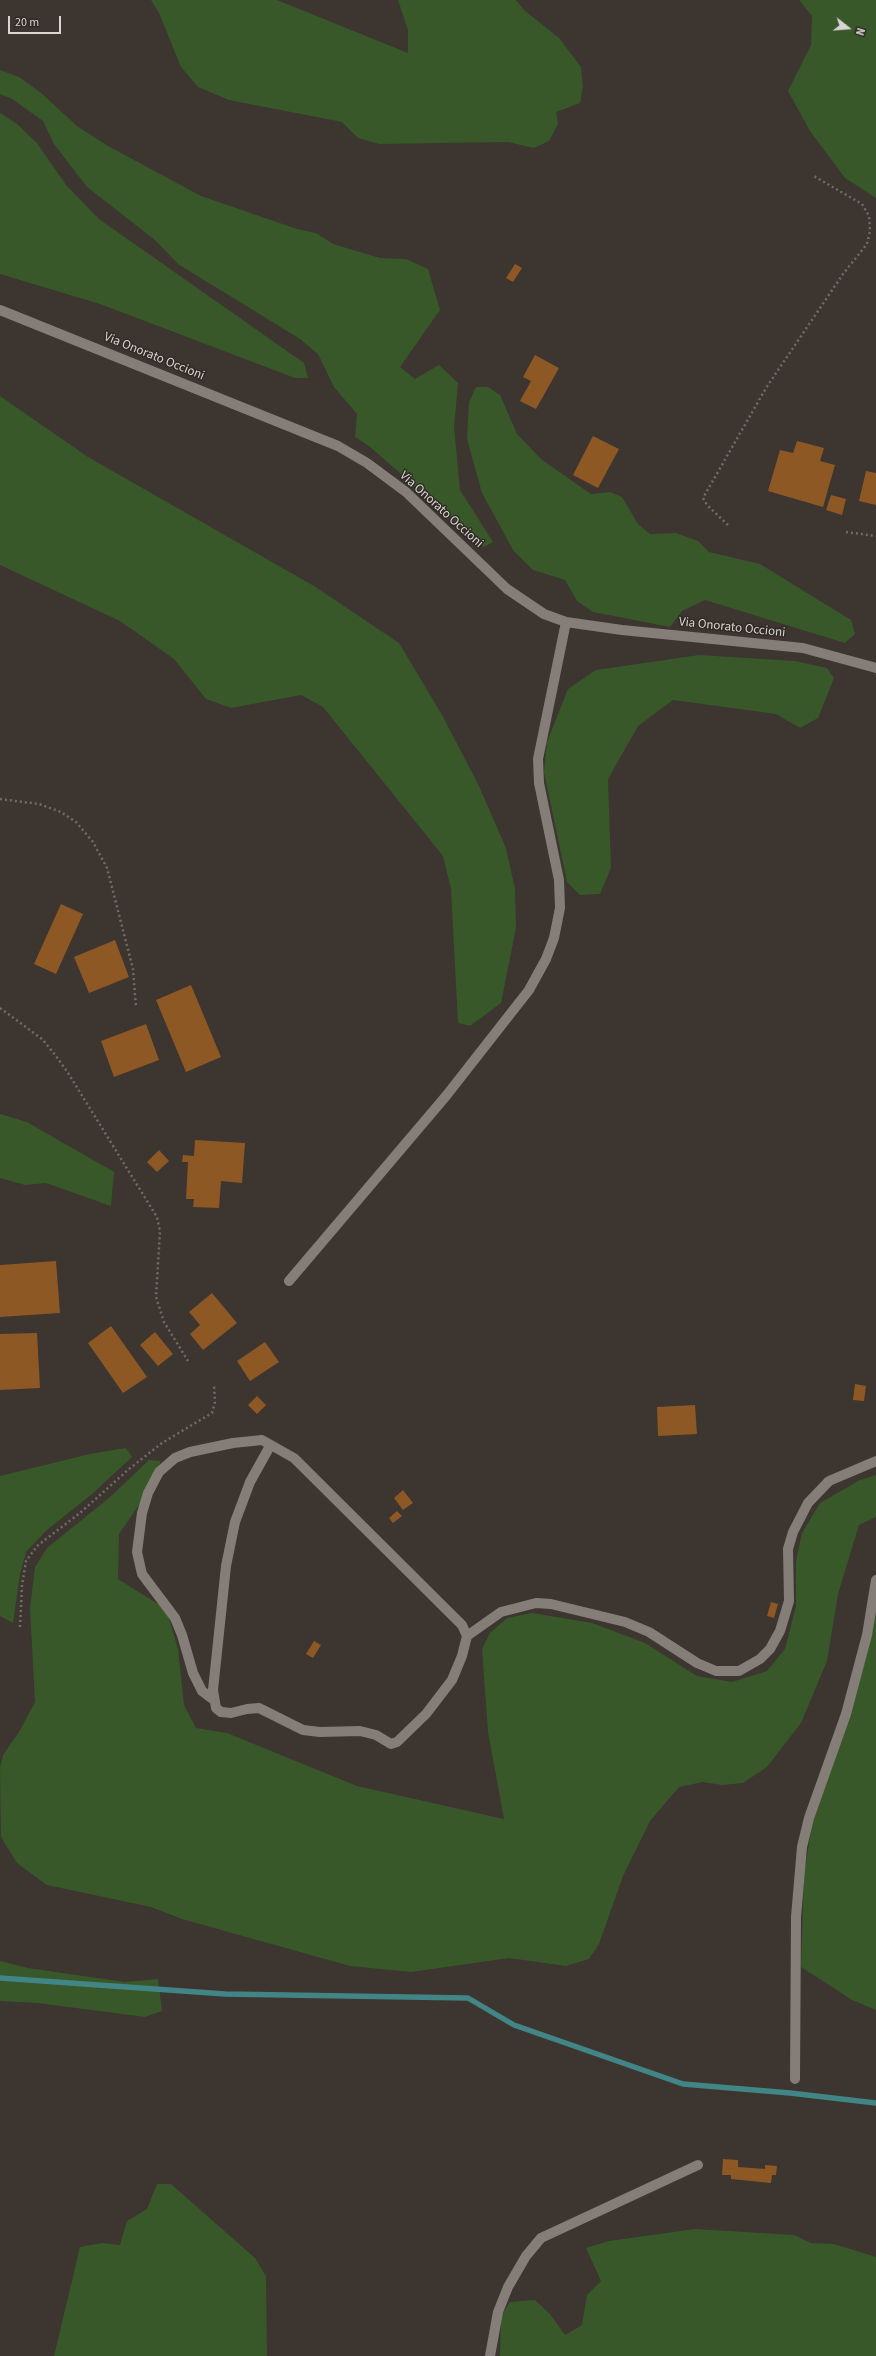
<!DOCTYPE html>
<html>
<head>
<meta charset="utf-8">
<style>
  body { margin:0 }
  #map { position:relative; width:876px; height:2356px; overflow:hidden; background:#3c3530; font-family:"Source Sans 3",sans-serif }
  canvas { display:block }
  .north { position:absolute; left:828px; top:8px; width:40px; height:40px; -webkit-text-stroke:3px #312b26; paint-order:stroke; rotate:107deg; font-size:11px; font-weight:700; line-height:16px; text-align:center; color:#d9d5d2 }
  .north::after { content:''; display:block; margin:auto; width:14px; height:18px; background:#d9d5d2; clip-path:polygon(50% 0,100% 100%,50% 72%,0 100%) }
  .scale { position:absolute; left:8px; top:16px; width:53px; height:18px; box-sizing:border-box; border:2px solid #d9d5d2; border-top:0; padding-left:5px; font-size:12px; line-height:14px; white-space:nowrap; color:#d9d5d2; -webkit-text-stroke:3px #312b26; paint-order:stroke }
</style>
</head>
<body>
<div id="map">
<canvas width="876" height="2356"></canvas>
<div class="north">N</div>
<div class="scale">20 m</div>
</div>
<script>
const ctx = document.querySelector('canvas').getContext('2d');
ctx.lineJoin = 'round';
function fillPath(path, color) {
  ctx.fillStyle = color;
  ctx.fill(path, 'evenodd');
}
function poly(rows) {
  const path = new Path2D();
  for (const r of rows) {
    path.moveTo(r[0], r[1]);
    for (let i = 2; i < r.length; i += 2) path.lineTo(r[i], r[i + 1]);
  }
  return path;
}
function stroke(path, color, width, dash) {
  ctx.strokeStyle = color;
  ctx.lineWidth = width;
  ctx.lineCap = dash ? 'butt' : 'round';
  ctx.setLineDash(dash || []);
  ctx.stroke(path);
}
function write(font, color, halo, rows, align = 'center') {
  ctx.font = font + ' "Source Sans 3",sans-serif';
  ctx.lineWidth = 3;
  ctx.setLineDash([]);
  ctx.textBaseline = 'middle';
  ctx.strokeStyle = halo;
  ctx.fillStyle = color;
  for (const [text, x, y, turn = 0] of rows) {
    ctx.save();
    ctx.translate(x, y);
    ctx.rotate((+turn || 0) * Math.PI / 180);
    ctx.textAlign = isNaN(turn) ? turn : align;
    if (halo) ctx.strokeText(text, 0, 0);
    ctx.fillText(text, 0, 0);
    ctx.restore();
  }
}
const green = poly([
  [151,0,277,0,408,53,408,30,398,0,516,0,524,10,559,38,581,67,583,86,580,103,556,112,558,124,549,141,534,148,508,142,379,144,358,138,342,122,229,100,198,87,181,67,159,13],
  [799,0,876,0,876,198,845,178,810,131,788,91,811,45,812,16],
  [0,70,19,77,40,92,77,126,108,146,201,196,297,229,316,233,333,244,380,258,406,259,428,269,440,310,400,367,415,379,439,365,458,383,454,427,460,490,493,542,484,547,369,446,355,437,357,414,334,387,318,354,300,339,178,264,155,240,87,187,54,144,43,121,12,99,0,94],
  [0,113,17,124,37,143,66,185,99,219,304,363,308,378,295,378,100,304,0,274],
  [476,387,488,387,500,395,517,434,542,460,591,494,610,492,622,497,638,524,650,534,676,533,698,541,709,552,760,564,851,620,855,634,845,643,705,600,682,611,670,627,593,612,577,601,565,580,533,570,513,550,482,493,467,439,469,402],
  [0,396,88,457,314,586,399,643,442,715,478,784,506,848,515,889,516,928,501,1003,470,1026,458,1023,451,889,443,856,323,707,301,695,231,708,206,699,174,659,120,621,0,565],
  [699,655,795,661,827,668,834,678,818,718,800,728,776,714,673,700,638,726,608,779,611,868,600,894,580,895,567,882,544,772,547,742,568,689,596,670],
  [0,1114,27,1122,114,1172,111,1206,46,1183,25,1185,0,1178],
  [126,1448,132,1457,92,1494,47,1530,26,1552,20,1574,13,1623,0,1616,0,1476,90,1454],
  [149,1460,161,1461,139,1505,119,1534,118,1579,166,1609,178,1649,184,1705,196,1728,227,1733,357,1786,504,1819,488,1732,482,1649,490,1633,507,1618,532,1613,592,1623,645,1643,697,1676,732,1682,767,1671,785,1649,796,1606,796,1561,802,1533,820,1503,860,1480,876,1475,876,1517,859,1525,838,1594,827,1661,801,1723,767,1767,743,1783,722,1785,703,1782,679,1787,650,1821,623,1876,599,1944,589,1959,566,1966,509,1958,411,1972,350,1966,182,1919,151,1907,47,1885,17,1863,1,1837,0,1768,3,1755,19,1732,35,1702,30,1608,35,1567,47,1548,109,1498],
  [876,1600,876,2010,852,2000,801,1967,804,1875,812,1824],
  [0,1961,28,1968,125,1982,158,1979,162,2011,145,2017,38,2003,0,2001],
  [157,2184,171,2184,255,2258,266,2276,267,2356,54,2356,80,2247,102,2243,120,2245,127,2221,147,2209],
  [695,2229,794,2235,811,2243,834,2244,876,2257,876,2356,500,2356,501,2316,510,2302,535,2300,550,2314,565,2335,582,2325,587,2295,601,2281,586,2248,609,2241]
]);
const stream = poly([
  [0,1978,225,1994,468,1998,514,2025,683,2084,790,2093,876,2103]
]);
const building = poly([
  [515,264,522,268,513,282,506,278],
  [535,355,559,368,536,409,520,401,531,381,523,377],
  [593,436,619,449,598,488,573,475],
  [797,441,824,448,820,461,835,465,823,507,768,491,780,450,793,453],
  [866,471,876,473,876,505,859,501],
  [831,495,846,499,842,515,826,510],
  [61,904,83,914,56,974,34,964],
  [115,940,129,977,89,993,74,957],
  [191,985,221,1057,186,1072,156,1000],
  [146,1024,159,1060,114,1077,101,1041],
  [195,1140,245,1143,242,1183,221,1181,219,1208,193,1207,194,1199,186,1199,188,1162,182,1162,183,1155,194,1156],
  [159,1150,169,1161,157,1172,147,1162],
  [56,1261,60,1313,0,1317,0,1265],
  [212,1293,237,1323,203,1350,190,1334,200,1325,189,1312],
  [111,1326,147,1377,123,1393,88,1343],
  [155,1332,173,1354,158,1366,140,1345],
  [37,1333,40,1388,0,1390,0,1334],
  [265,1342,279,1362,250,1381,237,1361],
  [855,1384,866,1386,864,1401,853,1400],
  [257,1396,266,1405,257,1414,248,1405],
  [695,1405,697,1434,658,1436,657,1407],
  [403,1490,413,1503,403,1510,394,1498],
  [397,1511,402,1516,393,1523,389,1518],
  [771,1602,778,1604,774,1618,767,1616],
  [314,1641,321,1645,313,1658,306,1654],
  [723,2159,738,2160,738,2167,765,2169,765,2165,777,2166,776,2175,772,2175,771,2183,731,2179,731,2175,722,2175]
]);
const path = poly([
  [728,525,707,505,703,498,766,388,843,274,867,244,870,231,869,216,862,204,812,175],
  [846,532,876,536],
  [0,799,39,804,61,812,76,822,93,842,107,868,133,969,136,1008],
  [0,1008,42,1039,56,1056,68,1073,157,1217,160,1231,156,1297,164,1322,188,1361],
  [20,1627,22,1586,26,1561,37,1546,80,1513,129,1469,162,1443,212,1413,215,1402,214,1384]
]);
const service = poly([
  [214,1700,202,1691,193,1673,182,1635,175,1618,142,1574,137,1552,142,1513,148,1493,159,1472,175,1458,190,1452,233,1443,262,1440,294,1458,462,1625,467,1636,462,1656,452,1680,426,1714,397,1742,391,1744,376,1735,360,1731,320,1732,303,1730,259,1708,247,1709,231,1713,221,1712,216,1708,213,1690,226,1566,235,1522,250,1482,270,1446],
  [490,2356,498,2312,508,2287,526,2256,541,2238,698,2165]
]);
const minor = poly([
  [0,310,338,446,367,463,406,492,507,589,544,614,566,622,622,630,803,648,876,668],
  [289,1281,446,1096,529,990,546,959,554,938,560,908,559,880,539,783,538,759,566,622],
  [467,1636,501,1612,536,1603,551,1604,625,1622,649,1632,697,1663,716,1671,739,1671,760,1659,770,1649,780,1631,789,1601,788,1549,793,1532,808,1503,829,1481,876,1461],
  [795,2079,796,1917,802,1847,809,1818,846,1714,867,1635,876,1580]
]);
const streetNames = [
  ["Via Onorato Occioni",154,357,22],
  ["Via Onorato Occioni",441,510,42],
  ["Via Onorato Occioni",732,628,6]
];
fillPath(green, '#38582a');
stroke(stream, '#418586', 5.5);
fillPath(building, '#8e5825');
stroke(path, '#726c68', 2.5, [2, 3]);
stroke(service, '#857d78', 10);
stroke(minor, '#857d78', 10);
write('13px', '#d9d5d2', '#312b26', streetNames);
</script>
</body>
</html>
